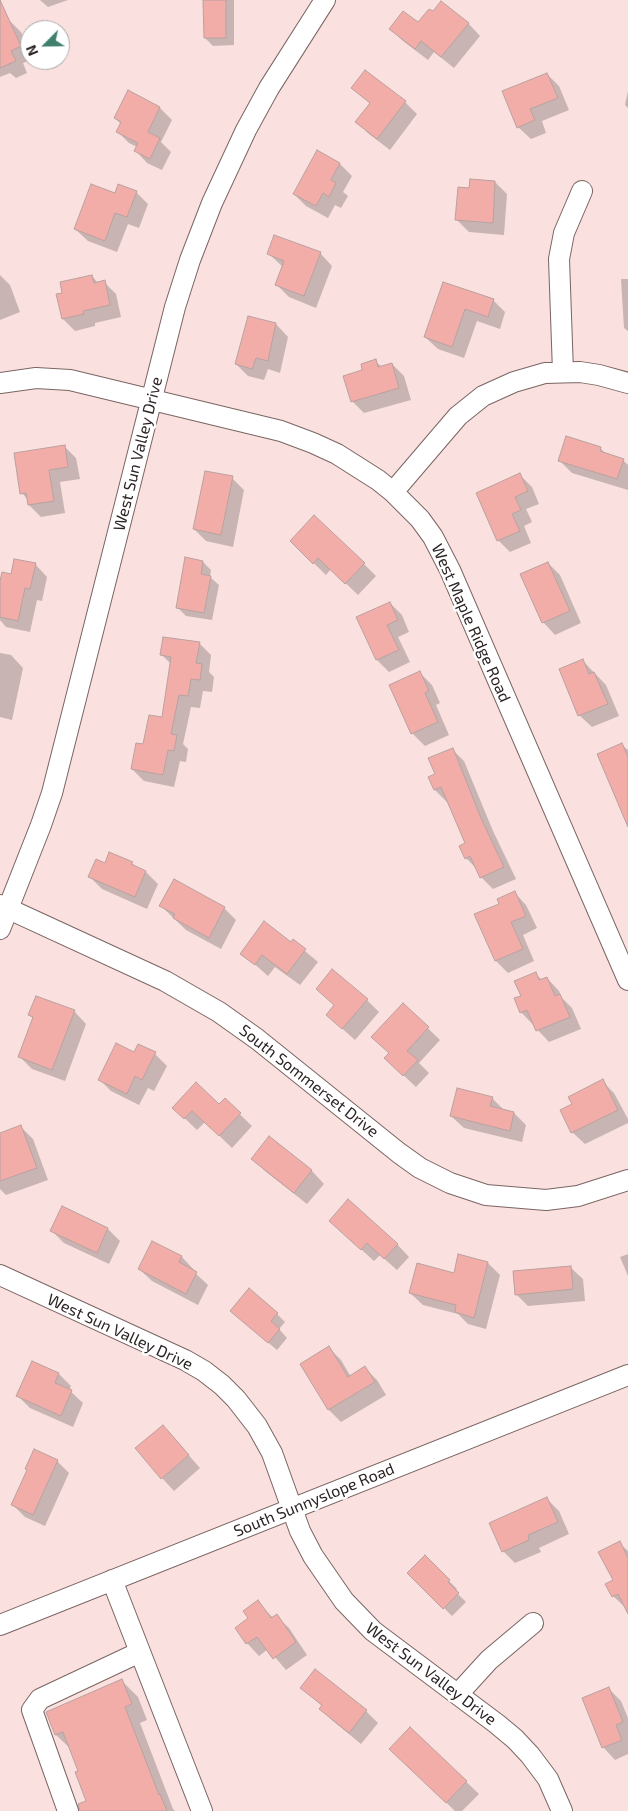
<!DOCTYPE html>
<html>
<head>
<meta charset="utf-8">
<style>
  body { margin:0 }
  #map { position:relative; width:628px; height:1811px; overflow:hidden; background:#fae1df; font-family:"Exo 2",sans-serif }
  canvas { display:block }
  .north { position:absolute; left:20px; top:20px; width:50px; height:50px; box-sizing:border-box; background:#fff; border:1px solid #aba7a7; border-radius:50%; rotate:247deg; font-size:14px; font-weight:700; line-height:20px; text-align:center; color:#2c2323 }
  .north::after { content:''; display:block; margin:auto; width:18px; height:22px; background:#3f7f6e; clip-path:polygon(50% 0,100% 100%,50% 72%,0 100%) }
</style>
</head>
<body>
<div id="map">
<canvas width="628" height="1811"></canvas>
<div class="north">N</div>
</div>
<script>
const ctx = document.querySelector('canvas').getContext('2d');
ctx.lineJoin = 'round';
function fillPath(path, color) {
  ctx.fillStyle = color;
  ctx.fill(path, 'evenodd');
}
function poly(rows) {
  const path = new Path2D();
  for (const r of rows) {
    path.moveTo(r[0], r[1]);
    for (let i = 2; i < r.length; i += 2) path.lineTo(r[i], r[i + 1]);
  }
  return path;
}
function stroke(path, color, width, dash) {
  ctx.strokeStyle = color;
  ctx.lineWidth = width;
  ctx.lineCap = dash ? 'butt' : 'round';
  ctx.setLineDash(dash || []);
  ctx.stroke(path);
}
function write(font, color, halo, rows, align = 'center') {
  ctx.font = font + ' "Exo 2",sans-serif';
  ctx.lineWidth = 5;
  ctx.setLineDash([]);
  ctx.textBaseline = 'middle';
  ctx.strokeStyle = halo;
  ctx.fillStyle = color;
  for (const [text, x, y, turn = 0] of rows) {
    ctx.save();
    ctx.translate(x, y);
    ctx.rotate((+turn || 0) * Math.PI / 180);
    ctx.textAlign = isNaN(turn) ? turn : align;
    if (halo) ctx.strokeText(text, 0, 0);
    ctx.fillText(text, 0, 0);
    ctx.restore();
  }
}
const shadow = poly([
  [40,0,68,0,48,7],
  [205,0,234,0,234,45,213,46,205,38],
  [9,20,21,32,30,53,30,60,23,63,27,73,16,78,10,73,0,77,0,24],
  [468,23,480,36,454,68,434,52,428,60,403,41,391,29,419,24],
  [547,74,559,86,569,110,542,121,546,133,531,139,518,127],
  [352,88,405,102,417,114,390,150,369,134,357,122,371,104],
  [628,91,628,108,625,105],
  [128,92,160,108,172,120,161,142,171,152,162,170,147,163,135,150,137,147,129,143,117,131,121,124,115,118],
  [317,151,340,164,352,176,343,192,348,196,341,208,335,205,328,218,306,206,294,194],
  [495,182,507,194,504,235,469,232,456,219,470,189],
  [136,192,148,204,139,228,128,224,117,252,88,241,75,229,115,194],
  [320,253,332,266,316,308,289,297,277,285,283,267,269,254],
  [0,275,10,285,20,312,0,320],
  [92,276,98,283,104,282,116,294,121,317,95,323,95,326,75,331,63,319,64,294],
  [621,279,628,279,628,331,624,328],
  [444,283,493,300,505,312,500,329,477,321,464,358,438,349,425,337],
  [249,317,276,324,288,337,280,373,268,369,264,380,248,376,236,364],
  [375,361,382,367,392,364,404,376,411,400,364,413,352,401,364,371],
  [64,446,76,458,80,479,60,482,65,513,41,517,29,505,28,500,22,493],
  [600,448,607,455,623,460,628,465,628,490,572,473,560,461],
  [520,475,532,487,539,504,526,509,532,522,524,526,531,543,510,552,498,540],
  [232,478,244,490,233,547,206,541,194,529],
  [291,541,364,564,376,576,358,595,331,569,326,575],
  [203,562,211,570,210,577,219,585,212,620,186,616,178,608],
  [548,563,560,575,581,623,555,635,543,622],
  [35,564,47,577,42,601,37,600,30,632,6,627,0,620,0,587,12,576],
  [390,603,402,615,409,632,398,637,410,662,389,672,377,660,358,618],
  [199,643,211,655,209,672,214,677,212,692,203,691,200,708,191,707,183,744,188,749,186,762,180,761,174,787,144,781,132,769,144,746,163,719,171,664,162,655],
  [0,653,11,655,23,668,12,720,0,717],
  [583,661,606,685,619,716,592,727,579,715],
  [420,673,432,685,440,703,436,705,449,735,425,746,412,733,391,685],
  [622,745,628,750,628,815],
  [452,749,464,761,493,831,516,879,493,889,481,877,477,869,466,858,467,844,449,801,447,802,435,790,430,777,437,774],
  [132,863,138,869,146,872,158,884,147,909,102,889,90,877,106,864],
  [514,892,526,905,537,928,523,935,534,961,508,973,496,961,500,904],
  [161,906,224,908,236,920,221,949,186,930],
  [293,941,318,962,300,985,275,967,268,976,242,953,291,943],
  [535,973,542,980,547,978,559,991,562,998,572,1008,581,1029,549,1042,521,1012,522,996],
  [367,1000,379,1012,355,1040,327,1015,335,1006],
  [403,1004,440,1040,419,1063,429,1073,416,1087,398,1070,390,1053],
  [74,1011,86,1024,65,1081,32,1069,20,1057,34,1019,30,1015],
  [135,1054,155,1054,167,1066,154,1091,148,1088,139,1105,111,1091,99,1079],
  [602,1081,614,1093,628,1119,628,1123,585,1144,572,1132,574,1105],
  [492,1098,505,1111,514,1113,526,1125,522,1142,464,1128,451,1116],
  [225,1100,252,1126,232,1148,205,1122,197,1130,174,1108,219,1106],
  [21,1127,33,1139,48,1180,6,1195,0,1189,0,1134],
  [269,1138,312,1171,324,1184,307,1204,265,1171,253,1158],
  [108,1229,120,1241,109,1264,64,1243,52,1231],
  [343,1233,397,1244,409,1257,397,1270,380,1255,374,1261],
  [153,1242,182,1257,194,1270,193,1271,208,1285,198,1305,152,1281,139,1269],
  [628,1254,628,1276,620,1257],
  [488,1263,500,1275,486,1329,468,1324,458,1314,423,1305,410,1293],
  [570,1267,583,1279,585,1301,528,1306,516,1294],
  [277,1314,285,1322,279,1329,287,1338,277,1350,240,1319],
  [329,1348,341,1360,351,1377,365,1368,377,1380,386,1395,341,1422,329,1410,302,1364],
  [59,1374,71,1386,69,1390,83,1403,73,1427,30,1408,18,1396],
  [163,1426,200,1468,174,1491,162,1478],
  [57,1461,69,1473,45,1526,25,1517,13,1505,28,1470],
  [547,1499,559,1511,569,1534,539,1548,541,1552,515,1563,503,1551],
  [619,1543,628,1551,628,1610,613,1596],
  [425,1557,457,1589,455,1591,466,1602,452,1616,409,1573],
  [258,1602,273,1618,276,1616,289,1628,307,1655,286,1670,268,1649,259,1656,247,1643,236,1628,250,1619],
  [122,1681,138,1697,147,1720,140,1723,173,1809,175,1811,82,1811,88,1802,80,1772,71,1749,56,1735,47,1712],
  [302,1688,366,1711,378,1723,361,1744,333,1721,320,1709,323,1707],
  [609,1689,621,1701,628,1718,628,1754,615,1760,603,1747],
  [410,1728,479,1794,462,1811,455,1811,403,1761]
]);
const building = poly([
  [0,0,21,46,11,51,16,61,0,68,0,0],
  [203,0,226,0,226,38,204,38,203,0],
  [441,1,469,23,441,57,421,41,415,49,389,29,403,11,418,22,429,9,433,11,441,1],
  [365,70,406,101,377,139,355,122,370,103,351,88,365,70],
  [547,73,558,98,530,109,535,120,517,128,502,91,547,73],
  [128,90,160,107,148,132,160,138,150,159,134,151,138,143,116,132,121,122,114,118,128,90],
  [317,150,340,163,331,180,336,183,329,197,323,193,316,206,293,194,317,150],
  [470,179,495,181,493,223,455,220,458,187,469,188,470,179],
  [91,184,115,193,118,184,137,191,127,217,115,213,105,241,74,229,91,184],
  [274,235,321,252,304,296,275,285,284,261,267,254,274,235],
  [92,275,94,283,105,280,110,305,83,311,84,314,62,319,56,294,62,293,60,282,92,275],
  [443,282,494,299,488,317,465,309,452,347,424,337,443,282],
  [248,316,276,323,268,361,256,358,252,369,235,364,248,316],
  [376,359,378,367,392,363,399,388,351,402,343,376,362,370,361,364,376,359],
  [566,436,601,447,600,451,624,459,617,479,558,461,566,436],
  [65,445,68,467,49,470,54,501,28,505,26,493,20,494,14,453,65,445],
  [205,471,233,476,221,535,193,529,205,471],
  [520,473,528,491,515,497,521,510,512,514,520,531,497,541,476,493,520,473],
  [314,515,365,563,345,584,318,558,313,564,290,541,314,515],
  [185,557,203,561,201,574,211,576,204,613,176,608,185,557],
  [14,559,36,563,30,589,25,588,18,621,0,617,0,581,2,572,11,574,14,559],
  [548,562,570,611,542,623,520,574,548,562],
  [390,602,398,620,387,625,399,650,376,660,356,617,390,602],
  [163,637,200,642,196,663,202,664,200,680,191,679,188,696,179,695,171,734,177,735,174,751,168,750,163,775,131,769,136,743,143,744,149,715,162,717,171,657,160,655,163,637],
  [583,659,589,674,594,672,608,704,578,716,559,669,583,659],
  [420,671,429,691,425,693,438,722,411,734,389,685,420,671],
  [622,743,628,757,628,827,597,754,622,743],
  [453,748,481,818,504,867,480,878,470,856,465,859,459,846,465,843,441,787,434,790,428,777,435,774,428,758,453,748],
  [109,852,133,862,131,864,146,871,135,897,88,877,96,859,105,863,109,852],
  [174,879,225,907,209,938,173,918,175,914,159,906,174,879],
  [515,891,526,916,511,922,523,949,495,961,474,914,499,904,497,899,515,891],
  [264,921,291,942,293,939,306,949,287,974,262,955,255,965,240,954,264,921],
  [332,969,368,999,342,1029,326,1015,334,1005,316,989,332,969],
  [536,972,539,980,547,977,555,996,560,994,570,1017,536,1031,527,1010,520,1013,514,998,521,996,514,981,536,972],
  [36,996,75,1010,52,1070,18,1057,33,1017,28,1015,36,996],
  [403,1003,429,1027,407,1051,418,1060,403,1076,384,1058,389,1053,371,1037,403,1003],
  [116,1043,134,1052,138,1044,156,1052,142,1080,135,1076,127,1094,98,1080,116,1043],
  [603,1079,618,1110,571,1133,560,1110,572,1104,568,1097,603,1079],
  [196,1082,219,1104,225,1098,241,1113,219,1136,192,1111,184,1119,172,1108,196,1082],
  [457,1088,493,1097,490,1106,514,1112,510,1131,450,1116,457,1088],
  [21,1125,37,1168,0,1181,0,1133,21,1125],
  [269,1136,312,1170,294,1193,251,1159,269,1136],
  [348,1199,398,1244,384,1259,367,1243,361,1250,329,1221,348,1199],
  [62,1206,108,1228,97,1253,50,1231,62,1206],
  [152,1241,182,1256,179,1262,197,1272,186,1294,138,1269,152,1241],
  [458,1254,488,1262,474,1318,455,1312,456,1305,409,1293,417,1263,454,1273,458,1254],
  [571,1266,573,1289,515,1295,513,1271,571,1266],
  [249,1288,278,1313,271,1321,280,1329,268,1343,230,1311,249,1288],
  [329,1346,348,1377,365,1366,375,1382,328,1410,300,1364,329,1346],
  [32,1361,59,1373,55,1383,72,1390,61,1416,16,1396,32,1361],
  [163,1425,189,1455,161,1479,135,1448,163,1425],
  [34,1449,58,1460,33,1515,11,1505,27,1470,25,1469,34,1449],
  [547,1497,558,1522,528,1535,529,1540,502,1552,489,1523,547,1497],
  [620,1541,628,1558,628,1614,618,1594,612,1597,605,1584,613,1580,598,1552,620,1541],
  [425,1555,450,1580,448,1582,459,1593,443,1609,407,1573,425,1555],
  [258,1600,271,1618,277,1614,296,1642,273,1659,257,1637,246,1644,235,1628,248,1618,243,1611,258,1600],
  [315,1669,367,1710,349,1733,319,1709,322,1705,300,1688,315,1669],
  [122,1679,132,1704,125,1707,159,1795,160,1794,167,1811,80,1811,78,1804,86,1801,75,1772,78,1771,63,1732,55,1735,46,1712,122,1679],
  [609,1687,623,1722,616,1725,622,1740,602,1748,582,1698,609,1687],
  [410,1727,467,1781,446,1803,389,1749,410,1727]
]);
const minor = poly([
  [563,372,559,259,564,233,582,191],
  [0,383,36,378,70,380,281,431,313,443,337,454,378,480,393,492,420,519,433,537,450,570,628,980],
  [393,492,458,416,483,396,514,382,545,373,580,372,599,375,628,383],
  [0,905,165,981,219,1012,257,1039,399,1153,420,1168,450,1183,486,1195,546,1200,578,1196,628,1180],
  [0,929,41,825,52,793,175,307,190,260,212,203,246,130,269,88,325,0],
  [0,1275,185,1360,204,1371,222,1385,236,1399,257,1426,272,1453,300,1531,313,1556,344,1601,373,1631,497,1724,515,1739,530,1755,548,1779,562,1811],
  [112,1580,202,1811],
  [0,1625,628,1375],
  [458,1694,489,1660,533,1623],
  [68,1811,32,1710,40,1699,140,1652]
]);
const streetNames = [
  ["West Sun Valley Drive",138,454,-76],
  ["West Maple Ridge Road",471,623,66],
  ["South Sommerset Drive",309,1081,38],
  ["West Sun Valley Drive",120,1332,25],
  ["South Sunnyslope Road",314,1500,-22],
  ["West Sun Valley Drive",431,1674,37]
];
fillPath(shadow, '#0003');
fillPath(building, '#f3ada8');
stroke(building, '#b8a19f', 1);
stroke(minor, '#7a6563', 22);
stroke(minor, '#fff', 20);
write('16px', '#2c2323', '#fff', streetNames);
</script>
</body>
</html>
